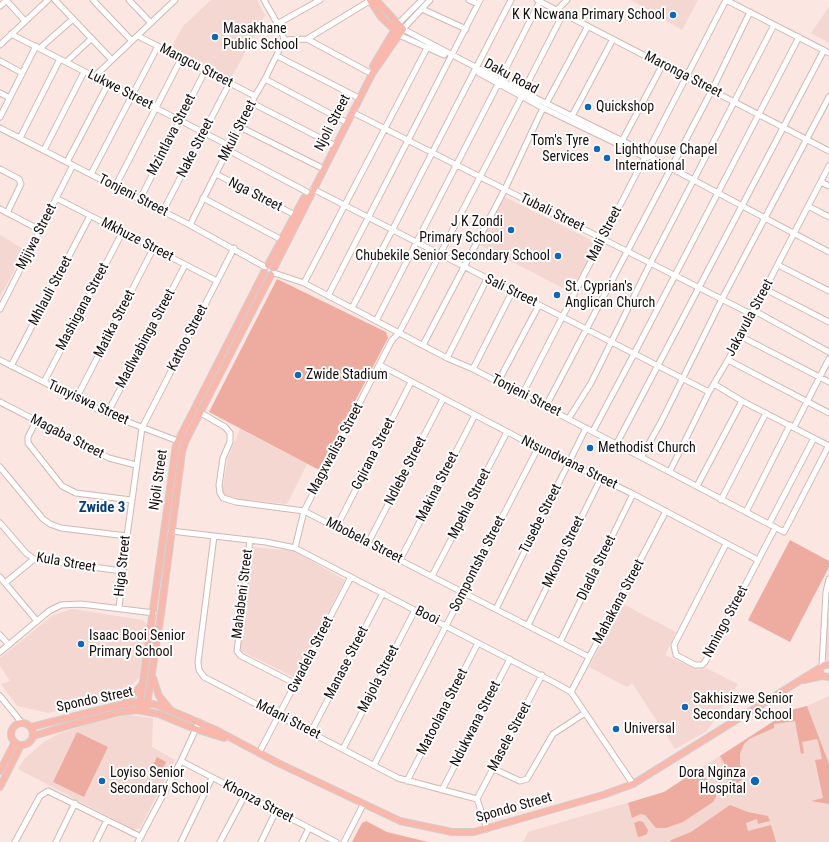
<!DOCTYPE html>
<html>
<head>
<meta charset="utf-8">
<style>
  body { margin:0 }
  canvas { display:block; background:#fbe6e2 }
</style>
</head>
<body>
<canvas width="829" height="842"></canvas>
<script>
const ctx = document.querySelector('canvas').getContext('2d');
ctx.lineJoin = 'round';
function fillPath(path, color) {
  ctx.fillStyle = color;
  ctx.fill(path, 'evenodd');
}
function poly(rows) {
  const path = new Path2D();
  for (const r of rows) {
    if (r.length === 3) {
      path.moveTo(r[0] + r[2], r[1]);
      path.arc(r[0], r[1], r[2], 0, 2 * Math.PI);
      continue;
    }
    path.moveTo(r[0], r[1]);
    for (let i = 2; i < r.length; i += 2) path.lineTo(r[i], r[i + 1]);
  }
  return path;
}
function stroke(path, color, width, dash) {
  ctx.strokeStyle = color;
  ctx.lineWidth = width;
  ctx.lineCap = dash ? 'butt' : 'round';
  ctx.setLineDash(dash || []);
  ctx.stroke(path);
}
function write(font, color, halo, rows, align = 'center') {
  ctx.font = font + ' "Roboto Condensed",sans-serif';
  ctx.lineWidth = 4;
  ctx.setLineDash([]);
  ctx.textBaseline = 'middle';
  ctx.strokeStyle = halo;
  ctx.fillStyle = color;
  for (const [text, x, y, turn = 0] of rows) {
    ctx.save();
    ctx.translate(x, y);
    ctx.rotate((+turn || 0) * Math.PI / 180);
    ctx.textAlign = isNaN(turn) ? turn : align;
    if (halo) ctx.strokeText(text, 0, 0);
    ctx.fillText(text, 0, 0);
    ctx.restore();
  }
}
const built = poly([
  [211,0,257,0,265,15,231,79,171,48,183,26],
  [631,0,698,0,682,30],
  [829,7,829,43,811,33],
  [503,196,595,242,597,246,572,293,478,244],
  [0,235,25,250,0,297],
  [240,429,307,464,287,504,228,498,222,491,228,457],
  [252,547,294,551,345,580,294,677,243,652,239,646],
  [623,604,676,632,665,655,698,670,706,668,738,684,707,731,675,749,632,683,627,687,589,667],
  [829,607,829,664,828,664,825,655],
  [72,609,143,620,147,625,140,676,122,696,48,713,17,706,1,684,10,681,0,666,0,658,53,615],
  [829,696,829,842,523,842,528,832,664,792,791,710,807,706],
  [126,715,153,718,152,747,175,760,140,828,134,830,18,769,25,758,44,742,58,734,85,725]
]);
const green = poly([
  [277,279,386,332,388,338,319,470,209,412],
  [790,540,829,561,829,567,790,642,748,620],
  [807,706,829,764,829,804,811,801,823,798,815,760,822,759,818,741,817,739,802,742,804,753,801,754,795,721,774,724,774,728,749,739,744,744,740,754,740,765,745,775,744,778,736,784,726,779,721,770,726,767,720,756,791,710],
  [77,732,108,747,84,797,53,782],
  [157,757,166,762,159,776,150,771],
  [699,769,702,773,704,773,708,783,716,791,716,797,713,802,683,822,666,828,656,828,645,815,641,814,632,818,628,803,664,792],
  [730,805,748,812,768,816,770,821,758,824,757,819,746,823,748,831,771,825,776,842,670,842,671,840,691,832],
  [366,821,387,832,428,842,352,842,362,823],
  [639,821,643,822,648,830,647,834,640,837,638,837,634,823]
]);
const minor = poly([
  [6,0,25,21],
  [55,0,112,60],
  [93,0,132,41],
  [129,0,151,23],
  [430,0,403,29,523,92,647,153,654,159,829,252],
  [469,0,478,4],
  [537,0,829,151],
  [726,0,829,53],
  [0,6,7,0],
  [422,9,466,29],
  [557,10,567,0],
  [277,24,320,0],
  [398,24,422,0],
  [11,34,230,146],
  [399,35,444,55],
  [138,36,255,96],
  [307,39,371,0],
  [284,40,307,39,372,74],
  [0,45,48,0],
  [40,48,73,19],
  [277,56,357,97],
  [0,61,22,73],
  [66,62,91,39],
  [479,73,543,108,647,158],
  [94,77,175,0],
  [265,79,344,121],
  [500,80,540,1],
  [523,92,563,14],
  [0,93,10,98],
  [252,103,332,144],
  [546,104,588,26],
  [352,112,751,314],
  [572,116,613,39],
  [0,117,36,46],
  [240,127,320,167],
  [0,128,190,225,265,267],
  [20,138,60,59],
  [622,141,663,64],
  [44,150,84,72],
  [228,150,307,192],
  [67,162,108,84],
  [0,169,19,179,21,184,7,213],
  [91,174,158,46],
  [216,174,295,215],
  [821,182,829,186],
  [115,187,181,59],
  [313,189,709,392],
  [56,198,217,281],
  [203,198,282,240],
  [140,199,205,71],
  [808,206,829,217],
  [0,209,40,230],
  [163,211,229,84],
  [190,225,255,96,265,79,284,40,282,32,264,0],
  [778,265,829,291],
  [274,273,304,283,447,358,473,369,784,532,829,445],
  [304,283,427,48],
  [765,289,829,322],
  [328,296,480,0],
  [352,308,511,0],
  [0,309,73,165],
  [753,310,829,352],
  [376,321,498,84],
  [740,336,829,382],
  [423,345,505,189,543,108],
  [447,358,487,279],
  [0,360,107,414,178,441],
  [728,360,829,413],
  [380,365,538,448,633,494,758,560],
  [11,366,90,216],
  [473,369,512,292],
  [44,382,122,233],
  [498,382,539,305],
  [714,384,742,401,829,446],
  [522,395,726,0],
  [76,399,153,249],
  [0,402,109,458,136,465],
  [546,406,712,90,750,12],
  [201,413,225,427,230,433,230,442,223,458,219,485,220,493,223,498,236,502,304,511,589,657],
  [107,414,185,265],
  [569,418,591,383,651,262,774,25],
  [36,421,28,437,28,443,62,486,76,493,131,500],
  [794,427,829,359],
  [593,431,634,354,799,37],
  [617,443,824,50],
  [642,456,661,422,722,299,829,97],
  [0,467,43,519,50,524,61,528,127,536],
  [670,471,709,392,728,360,829,166],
  [697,486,742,401],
  [721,500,766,413],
  [746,512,790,425],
  [0,523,26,553,34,559,122,571],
  [769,524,814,438],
  [337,526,411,382],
  [171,531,266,542,295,548,557,684,571,692,633,784],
  [214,536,198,662,199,670,204,677,398,778,477,799,487,829],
  [250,540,237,651,241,656,296,684],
  [368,543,443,399],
  [726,544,674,645,676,655,695,665,702,665,705,662,775,528],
  [295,548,304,511,392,340,399,333,522,96],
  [400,560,475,415],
  [432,576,507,432],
  [0,577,37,621],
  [5,583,34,559],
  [119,608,127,536,142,428,234,248],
  [496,609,586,428],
  [528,625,601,478],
  [0,635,9,645],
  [560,642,633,494],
  [0,652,49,611,61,605,81,604,154,613],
  [822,666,826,592,829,579],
  [571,692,666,511],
  [0,696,22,723],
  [311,732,383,593],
  [343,749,415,610],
  [259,753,351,577],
  [181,761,336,842],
  [374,765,538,448],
  [494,769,520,781,527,779,553,734,585,713],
  [407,781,478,643],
  [442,790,510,659],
  [477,799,542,675],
  [15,842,40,796,48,791,141,837],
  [56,842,75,803],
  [96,842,107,820],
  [138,842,181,761,199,722],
  [181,842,212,778],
  [220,842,245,795],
  [261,842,276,811],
  [302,842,309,828],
  [344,842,363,805]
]);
const major = poly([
  [370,0,381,17,397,32],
  [373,66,398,24],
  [268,265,304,198],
  [274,268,372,74,403,29,376,0],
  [829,665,824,665,819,670,822,676,829,677],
  [153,678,159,696,169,708],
  [804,680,822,676],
  [124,704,142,685],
  [139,710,176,445,264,272],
  [146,711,161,614,182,452,185,442,271,275],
  [22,734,11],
  [31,727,119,705,140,702,158,705,218,731,278,763,400,821,452,832,474,832,603,795,633,784,820,668],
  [33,736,74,724,120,712,137,710,159,714,195,729,224,738],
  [0,771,15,742],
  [0,787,21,745]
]);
const markers = [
  [673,15,4,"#1067b5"],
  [215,37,4,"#1067b5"],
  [588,107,4,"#1067b5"],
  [597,149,4,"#1067b5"],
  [607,158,4,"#1067b5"],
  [511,230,4,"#1067b5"],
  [558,256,4,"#1067b5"],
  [557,295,4,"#1067b5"],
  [298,375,4,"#1067b5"],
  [590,448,4,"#1067b5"],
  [81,644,4,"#1067b5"],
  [685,707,4,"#1067b5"],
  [616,729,4,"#1067b5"],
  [102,781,4,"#1067b5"],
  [755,781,5,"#1067b5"]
];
const poiNames = [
  ["K K Ncwana Primary School",665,15,"right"],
  ["Masakhane",223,29],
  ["Public School",223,45],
  ["Quickshop",596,107],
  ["Tom's Tyre",589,141,"right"],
  ["Services",589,157,"right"],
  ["Lighthouse Chapel",615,150],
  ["International",615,166],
  ["J K Zondi",503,222,"right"],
  ["Primary School",503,238,"right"],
  ["Chubekile Senior Secondary School",550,256,"right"],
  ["St. Cyprian's",565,287],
  ["Anglican Church",565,303],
  ["Zwide Stadium",306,375],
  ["Methodist Church",598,448],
  ["Isaac Booi Senior",89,636],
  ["Primary School",89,652],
  ["Sakhisizwe Senior",693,699],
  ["Secondary School",693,715],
  ["Universal",624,729],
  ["Loyiso Senior",110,773],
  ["Secondary School",110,789],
  ["Dora Nginza",746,773,"right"],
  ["Hospital",746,789,"right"]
];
const streetNames = [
  ["Mangcu Street",196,66,27],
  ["Maronga Street",683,75,27],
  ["Daku Road",511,77,28],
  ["Lukwe Street",120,90,27],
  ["Njoli Street",333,123,-63],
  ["Mkuli Street",238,131,-63],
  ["Mzintlava Street",172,135,-63],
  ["Nake Street",196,148,-63],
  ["Nga Street",255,195,27],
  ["Tonjeni Street",133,196,27],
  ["Tubali Street",552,213,26],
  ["Mali Street",605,234,-63],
  ["Mjijwa Street",37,237,-63],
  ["Mkhuze Street",137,240,27],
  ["Mhlauli Street",51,291,-62],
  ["Sali Street",511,291,26],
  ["Mashigana Street",83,307,-62],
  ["Jakavula Street",750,318,-62],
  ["Matika Street",115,324,-63],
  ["Kattoo Street",188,338,-63],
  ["Madlwabinga Street",146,339,-62],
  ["Tonjeni Street",526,396,27],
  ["Tunyiswa Street",88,403,25],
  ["Magaba Street",67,437,27],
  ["Magxwalisa Street",336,449,-62],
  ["Gqirana Street",374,454,-63],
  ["Ntsundwana Street",569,463,26],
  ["Ndlebe Street",406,471,-63],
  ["Njoli Street",159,480,-82],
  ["Makina Street",438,487,-63],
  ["Mpehla Street",470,504,-63],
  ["Tusebe Street",541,519,-63],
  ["Mbobela Street",364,541,27],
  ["Mkonto Street",564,552,-64],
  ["Kula Street",66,563,10],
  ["Sompontsha Street",478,564,-63],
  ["Higa Street",123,566,-84],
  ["Dladla Street",597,568,-64],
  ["Mahabeni Street",243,594,-83],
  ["Mahakana Street",619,602,-62],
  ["Booi",427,616,27],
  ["Nmingo Street",726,622,-62],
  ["Gwadela Street",311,655,-63],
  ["Manase Street",347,663,-63],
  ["Majola Street",379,679,-63],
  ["Spondo Street",95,700,-12],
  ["Matoolana Street",443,712,-63],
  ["Mdani Street",288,720,27],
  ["Ndukwana Street",476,724,-63],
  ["Masele Street",510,737,-62],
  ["Khonza Street",258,802,27],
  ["Spondo Street",514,808,-16]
];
const neighbourhoodNames = [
  ["Zwide 3",102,508]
];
fillPath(built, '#f4d7d1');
fillPath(green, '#eeaca0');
stroke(minor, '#cdb9b5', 7);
stroke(major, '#d0cfcf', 8);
stroke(minor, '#fff', 5);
stroke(major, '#fab7ac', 6);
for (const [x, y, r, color] of markers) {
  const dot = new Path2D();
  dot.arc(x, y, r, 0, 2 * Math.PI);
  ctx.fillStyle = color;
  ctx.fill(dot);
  stroke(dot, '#fff', 1.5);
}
write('14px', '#150e0d', '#fff', poiNames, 'left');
write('14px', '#150e0d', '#fff', streetNames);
write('bold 15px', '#0a3f71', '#fff', neighbourhoodNames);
</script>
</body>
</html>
